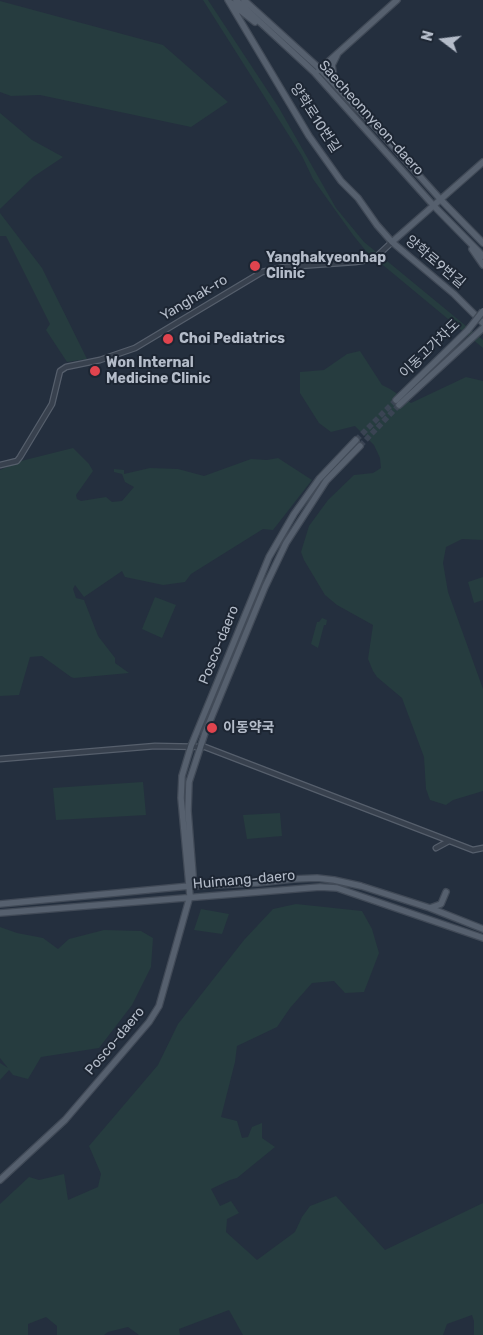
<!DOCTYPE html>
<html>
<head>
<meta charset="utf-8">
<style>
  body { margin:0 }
  #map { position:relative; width:483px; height:1335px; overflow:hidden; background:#242f3e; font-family:Rubik,sans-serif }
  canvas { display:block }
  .north { position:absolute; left:418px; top:15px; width:50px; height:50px; -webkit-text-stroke:4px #1d2633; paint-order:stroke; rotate:285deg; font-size:14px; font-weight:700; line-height:20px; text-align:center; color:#b4bcc9 }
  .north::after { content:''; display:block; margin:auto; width:18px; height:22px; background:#b4bcc9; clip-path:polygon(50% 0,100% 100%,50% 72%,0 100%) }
</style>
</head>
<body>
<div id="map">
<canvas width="483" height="1335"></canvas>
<div class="north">N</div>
</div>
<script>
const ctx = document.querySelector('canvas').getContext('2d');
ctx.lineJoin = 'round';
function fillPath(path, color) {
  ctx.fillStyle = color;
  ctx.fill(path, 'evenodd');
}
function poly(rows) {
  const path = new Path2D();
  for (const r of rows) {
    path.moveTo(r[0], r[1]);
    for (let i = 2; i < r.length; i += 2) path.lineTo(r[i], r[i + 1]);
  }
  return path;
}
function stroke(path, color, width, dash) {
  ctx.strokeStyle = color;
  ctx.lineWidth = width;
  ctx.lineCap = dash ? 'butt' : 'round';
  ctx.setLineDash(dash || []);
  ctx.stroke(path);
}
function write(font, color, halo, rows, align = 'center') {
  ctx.font = font + ' Rubik,"Noto Sans KR",sans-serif';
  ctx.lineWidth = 4;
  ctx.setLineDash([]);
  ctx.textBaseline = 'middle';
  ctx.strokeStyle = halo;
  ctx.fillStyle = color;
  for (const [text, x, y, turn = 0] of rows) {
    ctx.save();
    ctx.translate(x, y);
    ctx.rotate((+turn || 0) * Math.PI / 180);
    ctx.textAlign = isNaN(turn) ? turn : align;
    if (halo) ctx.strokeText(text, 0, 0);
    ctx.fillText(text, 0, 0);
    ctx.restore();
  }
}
const green = poly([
  [203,0,208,0,279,108,336,208,364,242,483,340,483,348,366,251,353,235,313,179,302,156],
  [0,1,163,45,228,102,191,127,40,95,11,96,0,92],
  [0,113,32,140,63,157,33,177,0,209],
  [0,213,42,268,87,359,67,362,46,330,50,324,6,236,0,236],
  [360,351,382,385,390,389,411,403,466,377,483,381,483,540,462,539,446,547,443,563,448,592,483,689,483,791,453,800,446,805,430,800,426,789,424,757,402,698,377,677,373,671,368,659,373,625,337,605,325,595,304,560,301,552,309,526,328,500,354,475,373,473,381,468,380,458,374,445,355,426,331,432,319,423,300,393,300,372,324,370,347,354],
  [73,448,89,464,93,471,76,495,77,499,81,501,106,497,112,502,122,501,134,487,125,482,122,474,114,472,114,469,124,470,124,474,150,468,178,469,204,476,251,459,267,460,278,458,312,480,273,530,263,529,191,574,185,582,163,585,125,577,122,571,84,597,75,585,73,589,76,598,84,600,98,636,115,658,115,663,129,673,74,678,71,677,42,656,30,657,19,695,0,696,0,470,21,461],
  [483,577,483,600,474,603,468,582],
  [155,597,176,605,162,638,142,629],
  [322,618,327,620,326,625,324,625,318,648,311,644,317,622,319,622],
  [143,782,146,815,56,820,53,788],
  [280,813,282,836,247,839,243,815],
  [296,904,362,911,372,929,379,953,364,992,345,993,334,981,312,983,290,1008,277,1027,237,1046,235,1062,221,1117,237,1121,242,1138,248,1137,252,1127,262,1123,262,1138,275,1147,237,1178,230,1180,211,1189,220,1206,231,1201,239,1213,227,1219,226,1232,257,1260,295,1232,302,1217,310,1206,336,1196,385,1250,483,1203,483,1335,474,1335,474,1321,472,1315,447,1324,443,1335,243,1335,229,1310,179,1329,180,1335,139,1335,128,1327,108,1332,104,1335,57,1335,57,1326,46,1317,28,1324,28,1335,0,1335,0,1204,29,1177,39,1180,64,1174,68,1200,98,1187,101,1174,89,1146,158,1065,178,1024,244,940,273,909],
  [201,909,229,914,222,934,194,930],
  [0,927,17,933,43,938,58,949,69,939,104,930,141,931,153,938,151,967,132,1005,99,1048,41,1057,28,1079,13,1075,9,1070,0,1080,0,1063,8,1068,0,1058]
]);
const majorTunnel = poly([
  [356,440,396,400],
  [360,446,399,405]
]);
const minor = poly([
  [0,465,17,461,20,457,52,404,60,371,66,367,100,360,135,348,262,272,285,267,355,262,368,260,376,257,392,242],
  [0,759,155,746,205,747,473,850,483,848],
  [436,848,449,841]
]);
const major = poly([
  [228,0,309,136,341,181,358,198,377,225,392,242,454,294,483,323],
  [236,0,314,72,434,206,483,256],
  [244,0,320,69,382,134,441,200,483,243],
  [231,3,255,22],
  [319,70,397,0],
  [334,79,332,65,337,55],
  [392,242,483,162],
  [472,249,483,265],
  [396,400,468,330],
  [399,405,483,328],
  [190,886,193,875,188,811,189,782,205,733,265,587,286,543,326,481,360,446],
  [0,904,190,886,257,883,293,879,317,878,334,880,361,886,430,908,483,929],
  [430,908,441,904,446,892],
  [0,913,320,887,337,888,483,938],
  [0,1180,65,1120,149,1022,159,1006,190,896,181,798,182,776,191,746,269,557,294,514,319,479,356,440]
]);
const majorBridge = poly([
  [468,330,483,311]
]);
const markers = [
  [255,266,6,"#e0444e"],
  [168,339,6,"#e0444e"],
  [95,371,6,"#e0444e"],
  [212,728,6,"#e0444e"]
];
const streetNames = [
  ["양학로10번길",315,118,57],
  ["Saecheonnyeon-daero",371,118,48],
  ["양학로9번길",435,262,40],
  ["Yanghak-ro",194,298,-31],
  ["이동고가차도",430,349,-44],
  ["Posco-daero",219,645,-68],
  ["Huimang-daero",244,880,-5],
  ["Posco-daero",115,1041,-50]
];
const poiNames = [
  ["Yanghakyeonhap",266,258],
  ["Clinic",266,274],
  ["Choi Pediatrics",179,339],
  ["Won Internal",106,363],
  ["Medicine Clinic",106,379],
  ["이동약국",223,728]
];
fillPath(green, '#263c3f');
stroke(majorTunnel, '#3a4453', 5.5, [5.5, 3]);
stroke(minor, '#565f6c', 7);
stroke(major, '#414a57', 8);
stroke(minor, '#38414e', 4.5);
stroke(major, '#56606e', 5.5);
stroke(majorBridge, '#414a57', 8, []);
stroke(majorBridge, '#56606e', 5.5);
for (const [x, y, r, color] of markers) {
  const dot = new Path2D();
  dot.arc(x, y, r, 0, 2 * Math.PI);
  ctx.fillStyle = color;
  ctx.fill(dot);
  stroke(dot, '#1d2633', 2);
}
write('14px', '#b4bcc9', '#1d2633', streetNames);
write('bold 14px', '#b4bcc9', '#1d2633', poiNames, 'left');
</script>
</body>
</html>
